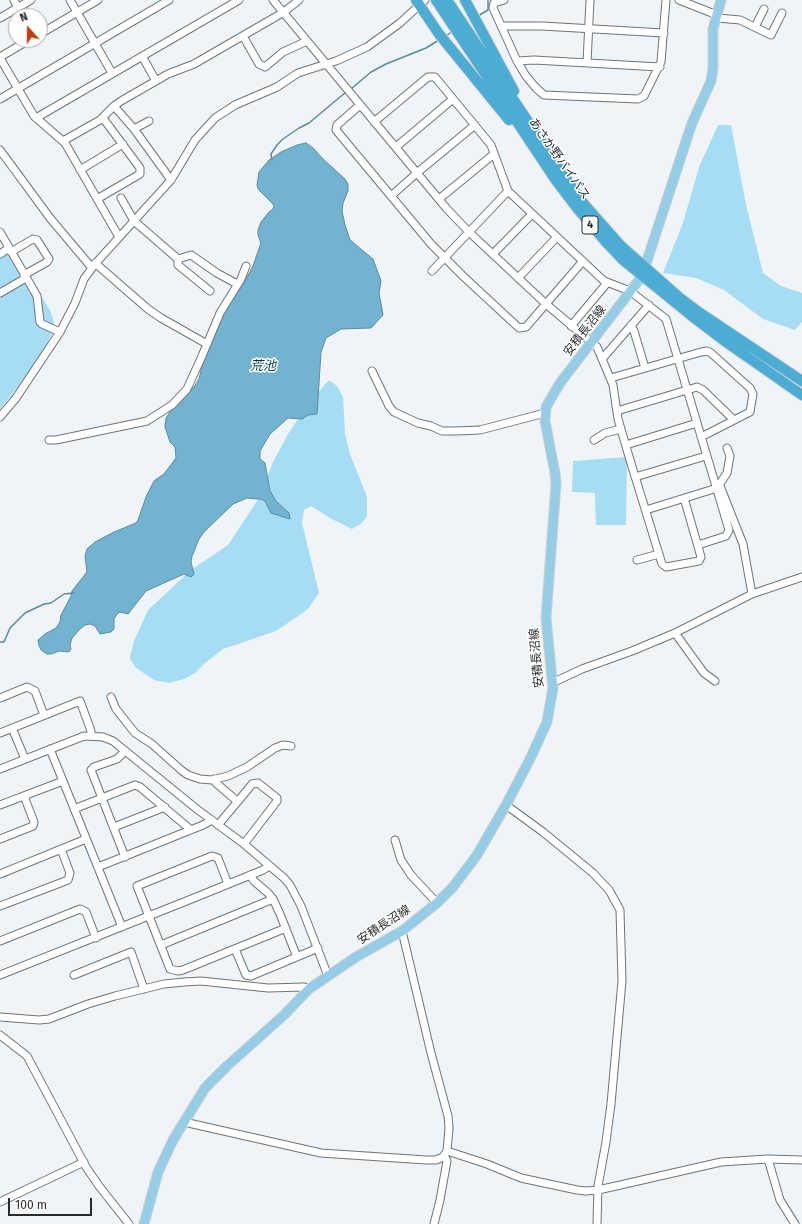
<!DOCTYPE html>
<html>
<head>
<meta charset="utf-8">
<style>
  body { margin:0 }
  #map { position:relative; width:802px; height:1224px; overflow:hidden; background:#eef4f7; font-family:"Fira Sans",sans-serif }
  canvas { display:block }
  .north { position:absolute; left:8px; top:8px; width:40px; height:40px; box-sizing:border-box; background:#fff; border:1px solid #a9aaab; border-radius:50%; rotate:339deg; font-size:11px; font-weight:700; line-height:16px; text-align:center; color:#282b2c }
  .north::after { content:''; display:block; margin:auto; width:14px; height:18px; background:#c23a0a; clip-path:polygon(50% 0,100% 100%,50% 72%,0 100%) }
  .scale { position:absolute; left:8px; top:1198px; width:84px; height:18px; box-sizing:border-box; border:2px solid #282b2c; border-top:0; padding-left:5px; font-size:12px; line-height:14px; white-space:nowrap; color:#282b2c; -webkit-text-stroke:3px #fff; paint-order:stroke }
</style>
</head>
<body>
<div id="map">
<canvas width="802" height="1224"></canvas>
<div class="north">N</div>
<div class="scale">100 m</div>
</div>
<script>
const ctx = document.querySelector('canvas').getContext('2d');
ctx.lineJoin = 'round';
function fillPath(path, color) {
  ctx.fillStyle = color;
  ctx.fill(path, 'evenodd');
}
function poly(rows) {
  const path = new Path2D();
  for (const r of rows) {
    path.moveTo(r[0], r[1]);
    for (let i = 2; i < r.length; i += 2) path.lineTo(r[i], r[i + 1]);
  }
  return path;
}
function stroke(path, color, width, dash) {
  ctx.strokeStyle = color;
  ctx.lineWidth = width;
  ctx.lineCap = dash ? 'butt' : 'round';
  ctx.setLineDash(dash || []);
  ctx.stroke(path);
}
function write(font, color, halo, rows, align = 'center') {
  ctx.font = font + ' "Fira Sans","Noto Sans JP",sans-serif';
  ctx.lineWidth = 3;
  ctx.setLineDash([]);
  ctx.textBaseline = 'middle';
  ctx.strokeStyle = halo;
  ctx.fillStyle = color;
  for (const [text, x, y, turn = 0] of rows) {
    ctx.save();
    ctx.translate(x, y);
    ctx.rotate((+turn || 0) * Math.PI / 180);
    ctx.textAlign = isNaN(turn) ? turn : align;
    if (halo) ctx.strokeText(text, 0, 0);
    ctx.fillText(text, 0, 0);
    ctx.restore();
  }
}
const green = poly([
  [718,125,731,125,746,205,763,273,781,286,802,293,802,322,795,330,763,319,724,290,696,278,663,273,683,223,699,167],
  [0,248,9,249,17,256,51,312,55,327,43,352,17,388,0,409],
  [329,380,337,386,343,397,345,434,350,454,367,497,367,516,362,523,352,529,330,518,311,506,304,510,302,523,319,593,307,610,276,631,223,649,205,663,195,673,184,679,169,683,154,680,135,667,130,658,134,641,148,610,191,570,228,545,259,498,273,462,288,434,309,403],
  [627,457,626,525,596,525,595,493,572,492,573,461]
]);
const water = poly([
  [306,143,313,148,323,159,345,179,348,184,348,191,343,203,342,211,345,225,350,240,373,259,381,281,379,293,383,315,371,328,341,329,326,338,321,352,317,414,308,415,302,419,288,418,270,434,260,451,260,459,265,463,270,491,276,501,289,513,290,519,271,513,265,501,261,499,257,499,247,498,233,504,204,532,199,539,192,556,191,562,194,574,191,577,184,574,146,591,128,614,120,612,117,614,114,619,114,629,111,632,100,634,95,626,90,624,85,625,80,629,72,638,70,645,71,649,69,652,59,651,51,654,47,654,41,650,39,645,38,640,45,634,56,628,60,622,61,615,71,596,72,591,87,572,85,556,87,549,95,542,114,532,136,523,138,520,146,497,153,483,155,480,164,474,176,458,175,447,170,442,165,427,166,418,172,409,194,387,199,379,203,362,222,315,244,283,253,266,261,243,258,235,258,230,261,222,269,212,273,209,274,206,272,203,258,189,257,185,259,172,269,160,281,152,297,145,306,143]
]);
const stream = poly([
  [478,16,488,10,488,0],
  [446,36,453,31],
  [351,89,371,72,386,64,426,48,439,40],
  [272,160,271,154,277,145,283,139,299,128,309,123,346,92],
  [0,642,4,642,10,628,25,613,44,604,51,603,64,594,74,593]
]);
const minor = poly([
  [14,0,18,8],
  [70,0,112,73],
  [273,0,447,209,469,232,546,304,597,347,613,385,618,419,630,460,662,564,666,567,699,561,701,557,684,498],
  [504,0,494,3,493,8,517,61,526,76,536,88,544,95,638,99,644,96,661,62,666,0],
  [679,0,712,13,718,18,740,20,771,35,782,13],
  [0,18,31,0],
  [501,26,542,26,664,33],
  [755,27,764,9],
  [40,34,98,0],
  [243,36,259,64,265,67,283,52,307,41],
  [142,56,156,81],
  [0,57,29,40],
  [0,58,34,116,65,143,119,237],
  [517,61,534,60,660,67],
  [587,63,590,0],
  [0,99,169,0],
  [360,105,337,125,336,130,431,244,464,277,519,328,526,327,583,261],
  [114,106,134,129,171,180],
  [36,118,239,0],
  [374,122,428,77,435,77,491,145,508,191,604,281,630,291,666,319,729,530,726,536,698,545],
  [134,129,149,121],
  [63,141,100,120,114,106,121,101,168,74,194,64,284,12,299,0],
  [396,147,453,99],
  [0,150,50,218,92,268],
  [80,170,123,144],
  [391,196,418,172,475,125],
  [121,198,134,221,178,259,178,265,210,291],
  [97,199,140,174,140,168,103,118],
  [439,199,494,154],
  [0,232,37,296,40,322,42,324,60,332],
  [11,252,33,239,37,240,49,259,47,262,24,275],
  [0,254,9,248],
  [493,254,532,214],
  [178,259,191,255,217,273,237,284],
  [95,263,148,309,161,318,207,344],
  [432,271,508,191],
  [518,278,557,237],
  [0,293,26,278],
  [631,325,634,331,645,368],
  [571,326,607,283],
  [602,359,649,305],
  [372,371,389,406,394,412,418,423,431,426,442,431,456,431,480,430,545,413],
  [611,378,701,352,707,351,711,353,750,388,753,394,750,412,701,437],
  [617,411,697,387,703,390,734,420],
  [0,417,16,398,60,332,75,303,84,279,95,264,171,180,195,140,215,118,235,105,277,87,298,73,336,61,367,47,400,23,425,0],
  [49,440,56,440,147,421,172,405,187,389,202,356,220,313,241,279,246,266],
  [594,440,605,433,621,429],
  [626,445,697,423],
  [635,477,706,456],
  [719,485,727,473,730,456,727,448],
  [720,486,743,544,752,594],
  [646,510,717,488],
  [637,560,659,554],
  [675,633,704,673,715,681],
  [552,683,582,669,632,651,675,633,752,594,802,577],
  [111,697,116,709,135,733,152,744,181,770,188,775,200,779,212,780,228,776,247,767,275,748,283,745,291,746],
  [0,698,27,687,35,691,44,715],
  [12,728,25,759],
  [0,733,80,701,90,728,92,736],
  [50,749,122,927],
  [125,751,117,759,94,767,91,770,125,857],
  [0,769,84,736,103,737,113,741,198,810,244,844,284,878,290,885,301,906,328,976],
  [214,779,216,783,237,801],
  [0,805,63,781],
  [506,805,543,832,593,873,609,890,620,910,622,981,611,1104,606,1142,598,1186,597,1224],
  [74,809,135,785,140,787,191,830],
  [218,825,249,788,252,784,258,783,277,798,277,801,244,844],
  [114,827,165,807],
  [0,839,33,826,34,822,24,796],
  [395,840,401,860,411,875,437,903],
  [98,867,203,825,212,820],
  [0,874,86,839],
  [250,875,254,881,268,893,273,899,280,914,297,957],
  [228,884,218,858,212,856,137,886,170,969,178,971,183,970,286,928],
  [0,906,68,880,70,873,61,849],
  [0,941,80,909,86,912,96,938],
  [161,945,273,899],
  [235,949,246,975,251,976,318,948],
  [0,975,189,900,263,870,269,866],
  [74,975,131,952,144,989],
  [0,1017,39,1020,49,1019,88,1004,115,996,164,984,184,982,201,981,268,988,304,987,309,989],
  [0,1035,27,1056,86,1167,99,1186,129,1224],
  [184,1122,321,1153,426,1160,436,1160,443,1157,447,1151,449,1128,448,1116,431,1053,402,931],
  [447,1151,487,1164,521,1178,577,1190,586,1191,598,1190,616,1186,721,1162,768,1159,802,1160],
  [768,1159,780,1200,795,1224],
  [0,1202,84,1162],
  [434,1224,440,1200,447,1161,444,1155]
]);
const major = poly([
  [144,1224,158,1172,173,1140,205,1088,227,1066,284,1015,309,989,356,957,402,931,437,903,453,887,477,855,506,805,530,759,547,722,553,688,546,618,556,484,555,473,545,421,546,407,560,383,642,276,692,123,711,81,713,68,713,29,721,0]
]);
const highway = poly([
  [416,0,439,34,509,120],
  [436,0,555,179,577,208,606,242,622,259,697,320,726,342,802,395],
  [447,0,567,180,583,203,621,246,680,298,700,313,802,381],
  [465,0,514,91]
]);
const shields = [
  [590,225,16]
];
const shieldNames = [
  ["4",590,225]
];
const streetNames = [
  ["あさか野バイパス",559,159,55],
  ["安積長沼線",585,331,-52],
  ["安積長沼線",537,658,-95],
  ["安積長沼線",384,925,-33]
];
const waterNames = [
  ["荒池",263,366]
];
fillPath(green, '#a7dcf5');
fillPath(water, '#72b3d0');
stroke(water, '#5c8a9f', 1);
stroke(stream, '#5c8a9f', 1.5);
stroke(minor, '#6f7477', 9);
stroke(major, '#d0d0d1', 11);
stroke(highway, '#d0d0d1', 12);
stroke(minor, '#fff', 7);
stroke(major, '#94cde5', 9);
stroke(highway, '#4cacd4', 10);
for (const [x, y, w] of shields) {
  const box = new Path2D();
  box.roundRect(x - w / 2, y - 9, w, 18, 3);
  ctx.fillStyle = '#fff';
  ctx.fill(box);
  stroke(box, '#282b2c', 1);
}
write('bold 11px', '#282b2c', null, shieldNames);
write('12px', '#282b2c', '#fff', streetNames);
write('italic 13px', '#00394e', '#fff', waterNames);
</script>
</body>
</html>
